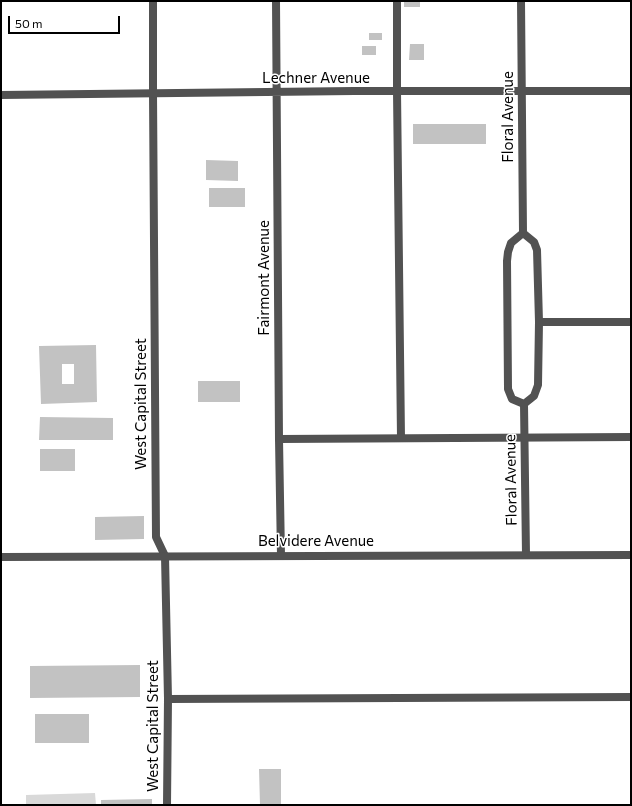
<!DOCTYPE html>
<html>
<head>
<meta charset="utf-8">
<style>
  body { margin:0 }
  #map { position:relative; width:632px; height:806px; overflow:hidden; background:#fff; font-family:Commissioner,sans-serif }
  canvas { display:block }
  .frame { position:absolute; inset:0; border:2px solid #000; pointer-events:none }
  .scale { position:absolute; left:8px; top:16px; width:112px; height:18px; box-sizing:border-box; border:2px solid #000; border-top:0; padding-left:5px; font-size:12px; line-height:14px; white-space:nowrap; color:#000; -webkit-text-stroke:3px #fff; paint-order:stroke }
</style>
</head>
<body>
<div id="map">
<canvas width="632" height="806"></canvas>
<div class="frame"></div>
<div class="scale">50 m</div>
</div>
<script>
const ctx = document.querySelector('canvas').getContext('2d');
ctx.lineJoin = 'round';
function fillPath(path, color) {
  ctx.fillStyle = color;
  ctx.fill(path, 'evenodd');
}
function poly(rows) {
  const path = new Path2D();
  for (const r of rows) {
    path.moveTo(r[0], r[1]);
    for (let i = 2; i < r.length; i += 2) path.lineTo(r[i], r[i + 1]);
  }
  return path;
}
function stroke(path, color, width, dash) {
  ctx.strokeStyle = color;
  ctx.lineWidth = width;
  ctx.lineCap = dash ? 'butt' : 'round';
  ctx.setLineDash(dash || []);
  ctx.stroke(path);
}
function write(font, color, halo, rows, align = 'center') {
  ctx.font = font + ' Commissioner,sans-serif';
  ctx.lineWidth = 3;
  ctx.setLineDash([]);
  ctx.textBaseline = 'middle';
  ctx.strokeStyle = halo;
  ctx.fillStyle = color;
  for (const [text, x, y, turn = 0] of rows) {
    ctx.save();
    ctx.translate(x, y);
    ctx.rotate((+turn || 0) * Math.PI / 180);
    ctx.textAlign = isNaN(turn) ? turn : align;
    if (halo) ctx.strokeText(text, 0, 0);
    ctx.fillText(text, 0, 0);
    ctx.restore();
  }
}
const green = poly([
  [95,793,96,805,26,805,26,795]
]);
const building = poly([
  [404,1,420,1,420,7,404,7],
  [369,33,382,33,382,40,369,40],
  [410,44,424,44,424,60,409,60],
  [362,46,376,46,376,55,362,55],
  [413,124,486,124,486,144,413,144],
  [206,160,238,161,238,181,206,180],
  [209,188,245,188,245,207,209,207],
  [96,345,97,402,41,404,39,346],
  [62,364,74,364,74,384,62,384],
  [198,381,240,381,240,402,198,402],
  [40,417,113,418,113,440,39,440],
  [40,449,75,449,75,471,40,471],
  [144,516,144,539,95,540,95,517],
  [140,665,140,697,30,698,30,666],
  [35,714,89,714,89,743,35,743],
  [259,769,281,769,281,805,260,805],
  [152,799,152,805,101,805,101,800]
]);
const lane = poly([
  [153,1,153,93,156,537,165,556,168,699,167,805],
  [397,1,397,91,401,438],
  [279,439,631,437],
  [168,699,631,697]
]);
const street = poly([
  [276,1,279,439,281,556],
  [521,1,523,233,511,243,508,252,507,261,508,389,512,399,524,404],
  [1,95,354,91,631,91],
  [523,233,534,242,537,250,539,322,538,385,534,396,524,404],
  [539,322,631,322],
  [524,404,526,555],
  [1,557,631,555]
]);
const streetNames = [
  ["Lechner Avenue",316,78],
  ["Floral Avenue",508,117,-90],
  ["Fairmont Avenue",264,278,-90],
  ["West Capital Street",141,404,-90],
  ["Floral Avenue",511,480,-91],
  ["Belvidere Avenue",316,541],
  ["West Capital Street",153,726,-90]
];
fillPath(green, '#d9d9d9');
fillPath(building, '#c2c2c2');
stroke(lane, '#525252', 8);
stroke(street, '#525252', 8);
write('15px', '#000', '#fff', streetNames);
</script>
</body>
</html>
